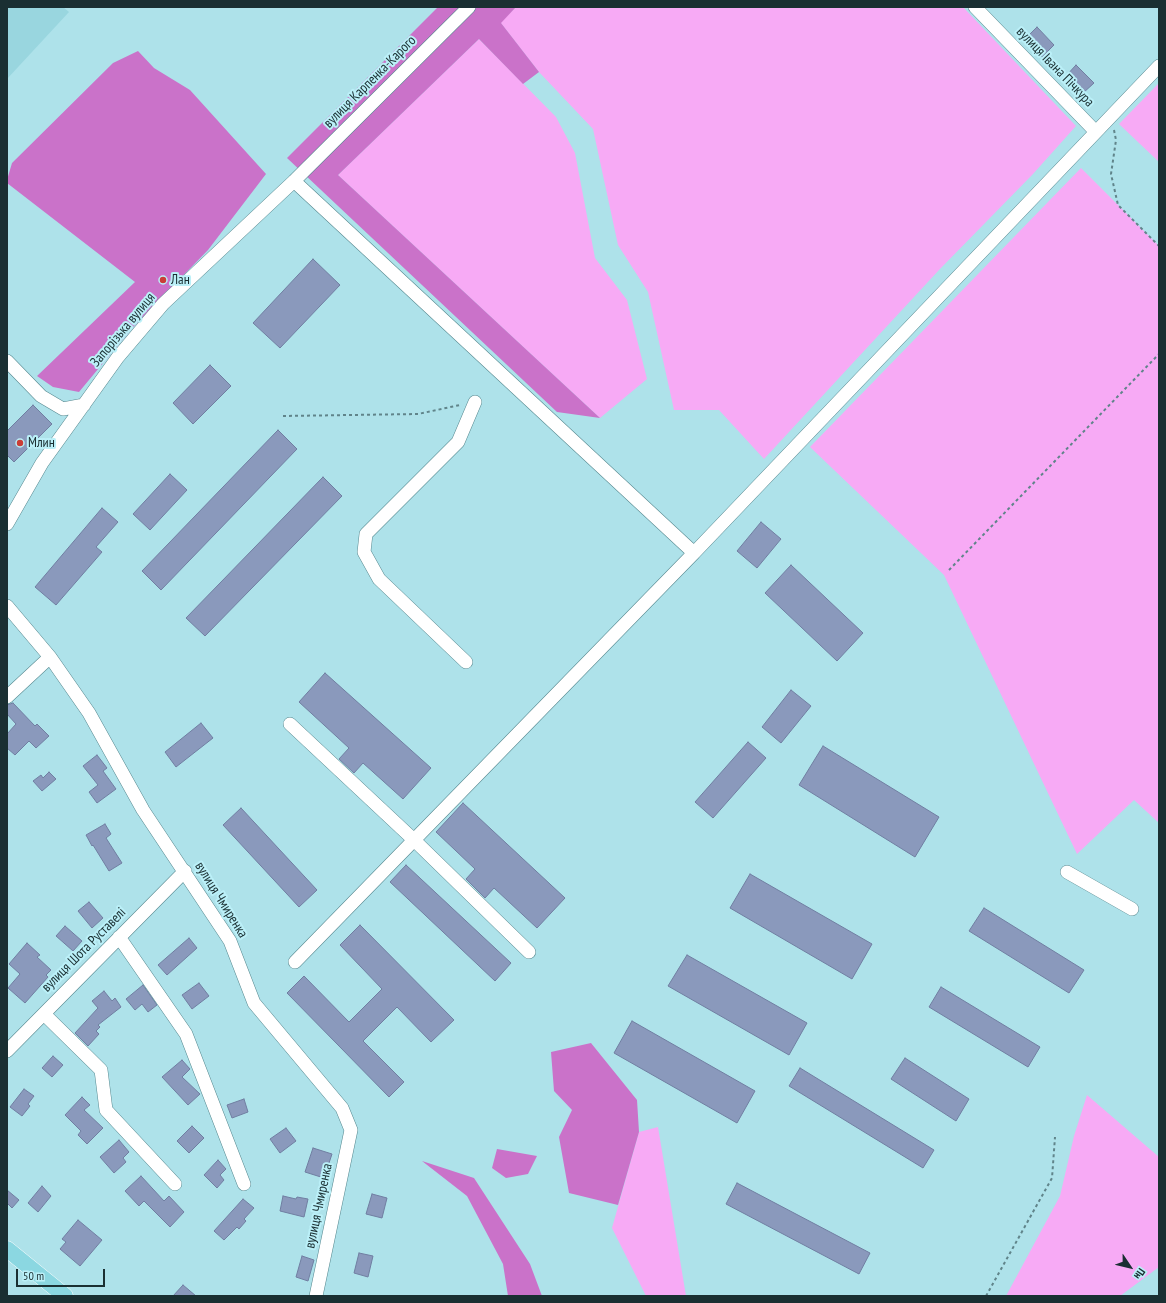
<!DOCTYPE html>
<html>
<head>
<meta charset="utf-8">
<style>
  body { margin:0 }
  #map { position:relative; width:1166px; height:1303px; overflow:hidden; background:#aee2ea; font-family:"PT Sans Narrow",sans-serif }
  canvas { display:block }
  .frame { position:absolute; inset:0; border:8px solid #1a2f32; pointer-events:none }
  .north { position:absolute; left:1110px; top:1247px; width:40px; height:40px; -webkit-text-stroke:3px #bbf0f8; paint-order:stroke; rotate:125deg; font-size:11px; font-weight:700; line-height:16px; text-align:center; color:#1a2f32 }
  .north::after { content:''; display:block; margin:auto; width:14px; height:18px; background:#1a2f32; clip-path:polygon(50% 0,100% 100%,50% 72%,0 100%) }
  .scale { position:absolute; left:16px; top:1269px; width:89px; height:18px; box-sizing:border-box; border:2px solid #1a2f32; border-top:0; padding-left:5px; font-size:12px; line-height:14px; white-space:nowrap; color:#1a2f32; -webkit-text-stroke:3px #bbf0f8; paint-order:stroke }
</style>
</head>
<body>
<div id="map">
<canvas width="1166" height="1303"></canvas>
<div class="frame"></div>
<div class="north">Пн</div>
<div class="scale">50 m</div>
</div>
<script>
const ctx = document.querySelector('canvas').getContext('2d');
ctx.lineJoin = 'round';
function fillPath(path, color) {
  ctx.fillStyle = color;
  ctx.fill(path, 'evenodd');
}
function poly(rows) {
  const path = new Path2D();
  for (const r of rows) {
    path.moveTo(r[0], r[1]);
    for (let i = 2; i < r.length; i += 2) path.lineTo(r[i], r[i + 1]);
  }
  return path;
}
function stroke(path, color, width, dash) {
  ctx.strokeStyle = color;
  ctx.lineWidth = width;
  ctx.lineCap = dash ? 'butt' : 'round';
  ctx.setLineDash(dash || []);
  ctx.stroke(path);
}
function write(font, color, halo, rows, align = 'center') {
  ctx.font = font + ' "PT Sans Narrow",sans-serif';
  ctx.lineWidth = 4;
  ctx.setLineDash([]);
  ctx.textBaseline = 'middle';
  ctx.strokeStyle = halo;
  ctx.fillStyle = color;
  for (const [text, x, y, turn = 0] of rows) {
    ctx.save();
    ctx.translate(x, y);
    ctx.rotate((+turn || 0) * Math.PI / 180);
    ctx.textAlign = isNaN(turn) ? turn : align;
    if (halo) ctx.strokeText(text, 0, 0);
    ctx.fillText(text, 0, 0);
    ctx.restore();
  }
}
const built = poly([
  [7,7,63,7,69,12,7,79]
]);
const green = poly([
  [516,7,963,7,1076,126,1033,174,939,270,764,459,719,410,674,410,648,292,618,245,593,129,539,72,500,22],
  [479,39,556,117,575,153,595,258,627,300,647,379,600,418,338,175],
  [1159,83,1159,162,1119,124],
  [1081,168,1159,246,1159,823,1134,800,1077,854,944,575,810,447],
  [1087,1095,1159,1157,1159,1267,1120,1296,1006,1296,1060,1196,1074,1136],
  [658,1127,686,1296,646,1296,612,1228,639,1132]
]);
const forest = poly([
  [438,7,516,7,501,23,539,72,523,84,479,39,338,175,600,418,557,412,287,158],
  [138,51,154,68,190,90,266,174,208,250,133,327,79,392,53,387,37,376,135,282,7,183,7,180,12,163,113,63],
  [591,1043,637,1100,639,1132,618,1205,569,1193,559,1137,572,1110,554,1091,551,1052],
  [497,1149,537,1156,528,1174,506,1178,492,1168],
  [422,1161,474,1178,530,1264,542,1296,508,1296,503,1264,467,1196]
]);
const building = poly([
  [1037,27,1054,45,1042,57,1025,39,1037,27],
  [1076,65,1094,83,1082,94,1065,77,1076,65],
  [313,259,340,285,280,348,253,323,313,259],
  [210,365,231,386,193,424,173,403,210,365],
  [33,405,52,424,14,462,7,455,7,431,33,405],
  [278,430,297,449,161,590,142,571,278,430],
  [170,474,187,490,150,530,133,514,170,474],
  [323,477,342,496,205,636,186,618,323,477],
  [102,508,118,522,96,547,102,552,56,605,35,587,102,508],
  [761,522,781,539,757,568,737,551,761,522],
  [791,565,863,633,837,661,765,593,791,565],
  [325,673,431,768,403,799,363,763,354,773,339,759,349,748,299,702,325,673],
  [791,690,811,706,781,743,762,727,791,690],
  [13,703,35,726,37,724,49,736,36,748,29,741,15,755,7,748,7,734,16,724,7,714,7,705,13,703],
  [201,723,213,738,176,767,165,752,201,723],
  [748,742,766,758,713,818,695,802,748,742],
  [823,746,939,817,915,857,799,785,823,746],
  [97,755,107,768,103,771,116,789,97,803,89,792,98,785,83,766,97,755],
  [49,772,56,779,42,791,33,781,41,775,43,778,49,772],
  [463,803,565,898,537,928,494,888,485,898,466,879,475,869,436,832,463,803],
  [241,808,317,890,299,907,223,825,241,808],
  [105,824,111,834,106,838,122,863,109,871,93,845,92,846,86,835,105,824],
  [406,865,511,963,495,981,390,882,406,865],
  [750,874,872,944,852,979,730,908,750,874],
  [89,902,103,918,92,928,78,911,89,902],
  [984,908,1084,970,1069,993,969,931,984,908],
  [360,925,454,1020,431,1042,397,1007,363,1041,404,1082,389,1097,287,993,304,976,349,1022,382,989,340,945,360,925],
  [65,926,82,941,73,951,56,936,65,926],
  [189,938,197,948,167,975,158,965,189,938],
  [27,943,40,955,37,957,51,970,46,975,48,977,25,1003,8,988,20,974,9,964,27,943],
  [687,955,807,1023,789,1055,668,986,687,955],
  [199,983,209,996,192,1009,182,995,199,983],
  [143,985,157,1005,148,1012,142,1004,135,1010,126,999,143,985],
  [941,987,1040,1047,1028,1067,929,1007,941,987],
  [104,991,112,1001,115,998,121,1007,98,1025,100,1027,96,1031,99,1034,88,1046,75,1033,98,1008,92,1001,104,991],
  [632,1021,755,1091,737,1123,614,1053,632,1021],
  [53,1056,63,1065,52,1077,42,1068,53,1056],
  [905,1058,969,1099,956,1121,891,1079,905,1058],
  [182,1060,190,1069,182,1077,200,1094,188,1105,162,1077,182,1060],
  [800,1068,934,1150,923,1168,789,1086,800,1068],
  [24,1089,34,1096,28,1104,30,1106,22,1116,10,1107,24,1089],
  [82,1097,90,1105,84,1110,103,1128,87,1144,78,1135,81,1131,65,1115,82,1097],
  [244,1099,248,1112,232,1118,227,1105,244,1099],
  [192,1126,204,1138,189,1153,177,1141,192,1126],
  [286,1128,296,1141,280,1153,270,1139,286,1128],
  [119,1140,129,1152,123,1158,126,1162,114,1173,100,1157,119,1140],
  [313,1148,332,1154,324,1178,305,1172,313,1148],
  [218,1160,226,1169,220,1175,224,1180,217,1188,204,1175,218,1160],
  [141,1176,164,1201,169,1196,184,1212,170,1227,144,1201,139,1206,125,1191,141,1176],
  [737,1183,870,1253,859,1274,726,1204,737,1183],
  [42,1186,51,1196,38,1212,28,1203,42,1186],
  [7,1190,19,1200,12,1208,7,1203,7,1190],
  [372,1194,387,1198,382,1218,366,1214,372,1194],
  [283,1196,296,1199,297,1197,308,1199,304,1217,280,1211,283,1196],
  [243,1199,254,1208,244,1219,246,1221,239,1229,237,1227,224,1240,214,1231,243,1199],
  [78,1220,102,1240,80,1266,60,1249,66,1242,62,1239,78,1220],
  [359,1253,373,1256,368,1277,354,1273,359,1253],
  [302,1256,314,1260,308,1281,296,1277,302,1256],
  [183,1285,196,1296,173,1296,183,1285]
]);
const path = poly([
  [1114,130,1116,140,1111,174,1118,205,1159,246],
  [283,416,418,414,460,405],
  [949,570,1159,354],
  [986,1296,1052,1178,1055,1137]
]);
const minor = poly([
  [975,7,1095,131],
  [294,181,694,553,1159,66],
  [7,361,41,396,63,409,84,405],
  [7,524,42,463,118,357,163,304,294,181,469,7],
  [7,606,50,657,89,713,143,810,230,941,254,1003,342,1108,351,1130,316,1296],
  [466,662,379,579,364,552,366,534,458,442,475,402],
  [7,697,50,657],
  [290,724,414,840,529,952],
  [1067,872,1132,909],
  [119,937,186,1034,244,1184],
  [295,962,694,553],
  [44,1014,101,1070,106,1110,175,1184],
  [7,1051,185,871]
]);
const major = poly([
  [7,1249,65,1296]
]);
const markers = [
  [163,280,4,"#cb3d36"],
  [20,443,4,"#cb3d36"]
];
const streetNames = [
  ["вулиця Івана Пічкура",1055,67,46],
  ["вулиця Карпенка-Карого",370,82,-45],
  ["Запорізька вулиця",123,330,-50],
  ["вулиця Чмиренка",221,900,58],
  ["вулиця Шота Руставелі",84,950,-45],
  ["вулиця Чмиренка",319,1206,-78]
];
const poiNames = [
  ["Лан",171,280],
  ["Млин",28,443]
];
fillPath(built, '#99d6df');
fillPath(green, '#f7aaf5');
fillPath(forest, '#ca72c9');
fillPath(building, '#8a99bc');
stroke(building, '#707ea1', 1);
stroke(minor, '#56888f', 14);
stroke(major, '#fff', 17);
stroke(path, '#60848a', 2, [3, 3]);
stroke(minor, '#fff', 13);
stroke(major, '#8bd7e1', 16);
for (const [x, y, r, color] of markers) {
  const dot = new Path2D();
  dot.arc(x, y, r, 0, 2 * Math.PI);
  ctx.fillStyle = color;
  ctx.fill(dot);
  stroke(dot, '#bbf0f8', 1.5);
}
write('14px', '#1a2f32', '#bbf0f8', streetNames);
write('14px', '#1a2f32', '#bbf0f8', poiNames, 'left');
</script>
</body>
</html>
